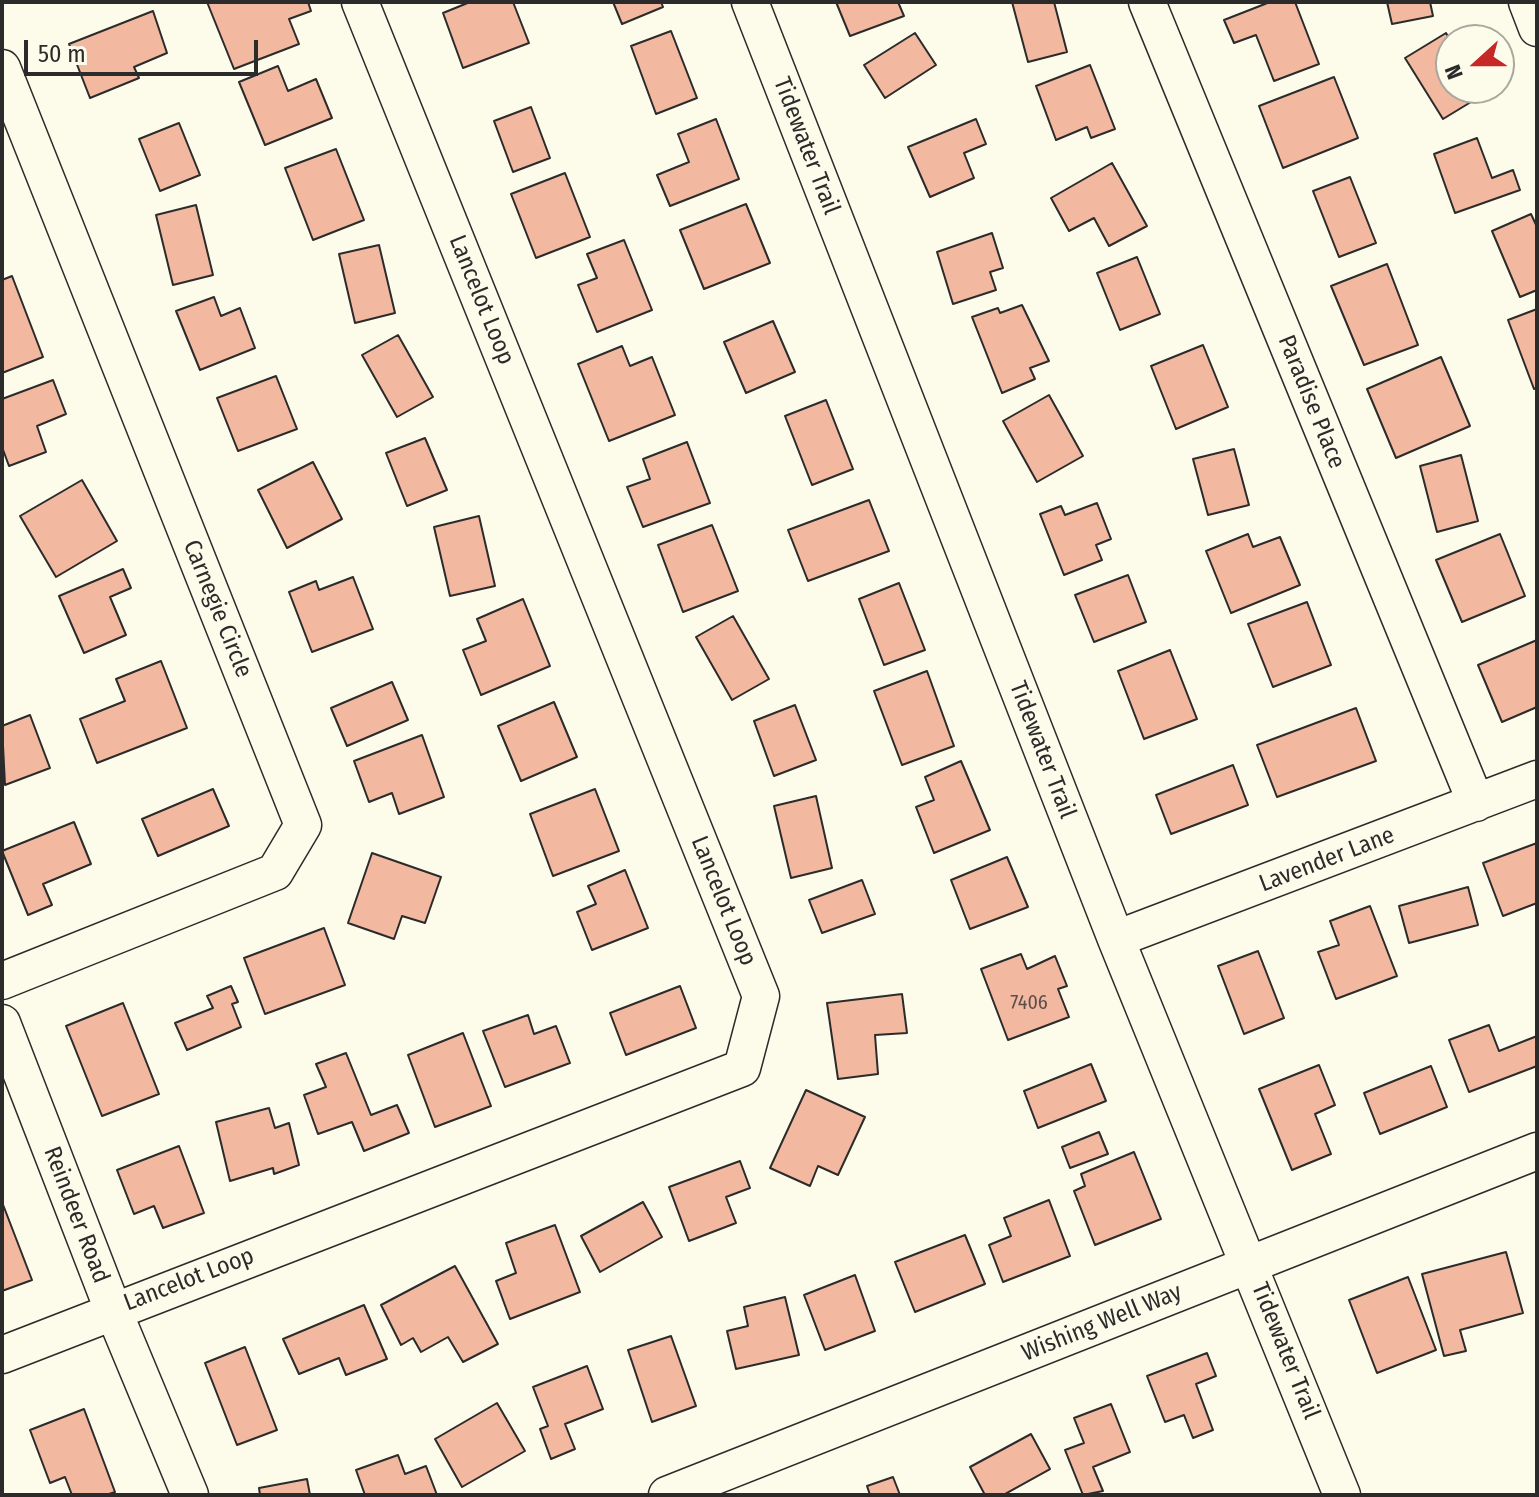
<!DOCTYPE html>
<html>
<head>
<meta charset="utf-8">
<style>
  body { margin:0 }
  #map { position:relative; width:1539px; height:1497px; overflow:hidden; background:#fdfbea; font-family:"Fira Sans Condensed",sans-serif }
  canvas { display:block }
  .frame { position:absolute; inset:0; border:4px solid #2b2b2b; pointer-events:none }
  .north { position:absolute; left:1435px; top:24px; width:80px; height:80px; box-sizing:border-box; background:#fdfbea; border:2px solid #a9a89e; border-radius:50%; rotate:249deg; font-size:22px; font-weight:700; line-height:32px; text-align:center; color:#2b2b2b }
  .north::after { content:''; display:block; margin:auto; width:28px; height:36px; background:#c62828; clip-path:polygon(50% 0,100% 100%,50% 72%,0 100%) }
  .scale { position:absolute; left:24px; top:40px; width:234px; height:36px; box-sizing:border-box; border:4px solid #2b2b2b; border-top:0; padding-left:10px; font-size:24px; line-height:28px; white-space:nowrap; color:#2b2b2b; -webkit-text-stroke:6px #fdfbea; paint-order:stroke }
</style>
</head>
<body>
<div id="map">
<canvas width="1539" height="1497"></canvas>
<div class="frame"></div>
<div class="north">N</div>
<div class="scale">50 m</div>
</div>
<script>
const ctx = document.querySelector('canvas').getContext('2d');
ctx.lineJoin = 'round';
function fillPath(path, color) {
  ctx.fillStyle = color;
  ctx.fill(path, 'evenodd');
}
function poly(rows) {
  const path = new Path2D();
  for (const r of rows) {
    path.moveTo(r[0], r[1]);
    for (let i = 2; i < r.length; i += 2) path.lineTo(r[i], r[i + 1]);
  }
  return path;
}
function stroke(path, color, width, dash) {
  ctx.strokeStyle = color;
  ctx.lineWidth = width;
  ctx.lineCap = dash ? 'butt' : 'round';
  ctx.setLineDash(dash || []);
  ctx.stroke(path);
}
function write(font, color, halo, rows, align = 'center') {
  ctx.font = font + ' "Fira Sans Condensed",sans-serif';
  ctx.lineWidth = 6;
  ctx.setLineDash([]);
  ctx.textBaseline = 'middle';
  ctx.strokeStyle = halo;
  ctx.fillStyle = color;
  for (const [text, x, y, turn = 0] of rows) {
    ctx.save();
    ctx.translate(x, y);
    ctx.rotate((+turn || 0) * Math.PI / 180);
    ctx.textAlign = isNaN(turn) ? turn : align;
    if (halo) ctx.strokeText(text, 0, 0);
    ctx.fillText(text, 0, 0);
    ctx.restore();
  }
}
const building = poly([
  [207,2,308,2,311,11,289,19,299,44,234,69,207,2],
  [470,2,513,2,529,43,463,68,443,13,470,2],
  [613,2,661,2,663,7,622,24,613,2],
  [836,2,898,2,904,16,850,36,836,2],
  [1012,2,1054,2,1067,52,1028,62,1012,2],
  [1270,2,1295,2,1319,64,1274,81,1256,35,1234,43,1224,20,1270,2],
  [1387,2,1430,2,1433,16,1392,24,1387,2],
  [153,11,167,53,134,67,139,78,90,98,69,44,153,11],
  [671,31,697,98,656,114,631,46,671,31],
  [915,33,936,65,885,98,864,65,915,33],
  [1446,33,1451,41,1451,88,1494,88,1443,119,1405,58,1446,33],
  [1090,65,1115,129,1091,138,1087,127,1056,140,1036,86,1090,65],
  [278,66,288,91,316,79,332,118,265,145,239,82,278,66],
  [1334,77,1358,138,1283,168,1259,106,1334,77],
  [531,107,550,158,513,172,494,121,531,107],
  [716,119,739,179,670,206,657,175,689,162,678,134,716,119],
  [976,119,986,144,964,153,974,178,930,197,908,147,976,119],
  [179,123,200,175,160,191,139,139,179,123],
  [1477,138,1492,178,1513,170,1520,190,1455,213,1434,154,1477,138],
  [336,149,364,220,313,240,285,168,336,149],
  [1112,163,1147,226,1109,246,1094,218,1069,231,1051,198,1112,163],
  [565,173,590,237,536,258,511,194,565,173],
  [1350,177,1376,243,1339,257,1313,191,1350,177],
  [746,204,770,263,704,289,680,230,746,204],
  [196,205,213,275,173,285,156,215,196,205],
  [1531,214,1537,227,1537,290,1520,297,1492,231,1531,214],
  [992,233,1003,268,990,272,996,290,953,304,937,252,992,233],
  [624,240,652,310,597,332,578,285,597,278,587,254,624,240],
  [379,245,395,313,355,323,339,254,379,245],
  [1137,257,1160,314,1120,330,1097,273,1137,257],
  [1387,264,1418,345,1364,365,1331,286,1387,264],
  [12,276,43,357,2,373,2,280,12,276],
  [214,297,221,316,240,308,255,348,200,370,176,311,214,297],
  [1022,305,1049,361,1030,368,1035,379,1002,393,972,317,998,308,1000,313,1022,305],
  [1537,309,1537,388,1534,389,1508,320,1537,309],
  [773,321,795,372,746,393,724,342,773,321],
  [398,335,433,397,397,417,362,355,398,335],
  [1203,345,1228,407,1176,429,1151,366,1203,345],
  [622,346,630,366,652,357,675,415,609,441,578,364,622,346],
  [1441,357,1470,426,1396,458,1367,389,1441,357],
  [276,376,297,429,238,451,217,398,276,376],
  [53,380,66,414,37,426,46,452,9,466,2,447,2,399,53,380],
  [1049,395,1083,456,1037,482,1003,421,1049,395],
  [826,400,853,469,812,485,785,416,826,400],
  [425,438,447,490,407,506,386,453,425,438],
  [687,442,710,503,643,527,627,487,650,479,643,459,687,442],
  [1234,449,1249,505,1208,515,1193,459,1234,449],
  [1461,455,1478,521,1437,532,1420,466,1461,455],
  [313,462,342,519,287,548,258,490,313,462],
  [82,480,117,541,56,577,20,516,82,480],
  [869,500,889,551,808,581,788,530,869,500],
  [1097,503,1111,539,1096,545,1102,560,1064,575,1040,514,1061,506,1065,515,1097,503],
  [479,516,495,586,450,596,434,527,479,516],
  [712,525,738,591,683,612,658,545,712,525],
  [1248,534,1253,547,1280,537,1300,585,1231,613,1206,551,1248,534],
  [1500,534,1525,596,1462,622,1436,560,1500,534],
  [123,569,131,588,110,597,126,635,84,653,59,596,123,569],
  [1128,575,1146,622,1094,642,1075,595,1128,575],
  [353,577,373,629,312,652,289,592,316,581,319,590,353,577],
  [899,583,925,650,884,665,859,599,899,583],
  [523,599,550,666,481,695,463,650,486,641,477,619,523,599],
  [1307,602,1331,665,1273,687,1248,624,1307,602],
  [733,616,769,679,732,700,696,637,733,616],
  [1537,640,1537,707,1502,722,1478,665,1537,640],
  [1170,650,1197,719,1144,739,1118,671,1170,650],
  [161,661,187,728,97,763,80,719,125,701,116,679,161,661],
  [927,671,954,746,902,765,874,691,927,671],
  [392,682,408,720,347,746,331,708,392,682],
  [554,702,577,757,521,781,498,726,554,702],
  [795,705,816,760,774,776,754,721,795,705],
  [1356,708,1376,761,1277,797,1257,745,1356,708],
  [30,715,50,768,5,785,2,726,30,715],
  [422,735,444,797,399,814,392,793,369,802,354,761,422,735],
  [961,761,990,830,934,853,916,807,934,800,925,777,961,761],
  [1233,765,1248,805,1171,834,1156,795,1233,765],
  [213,789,229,826,158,856,142,819,213,789],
  [595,789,619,851,553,876,530,814,595,789],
  [816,796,832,868,791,878,774,806,816,796],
  [74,822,91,864,43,884,52,905,28,915,2,851,74,822],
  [1537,843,1537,903,1503,916,1483,863,1537,843],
  [372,853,441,877,425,923,402,916,394,939,348,923,372,853],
  [1007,857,1028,907,970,929,951,880,1007,857],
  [625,870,648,928,592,950,577,912,596,904,588,886,625,870],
  [862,880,875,914,822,933,809,900,862,880],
  [1468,887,1478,925,1409,943,1399,906,1468,887],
  [1370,906,1397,976,1336,999,1318,952,1339,945,1330,921,1370,906],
  [324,928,345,985,265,1014,244,958,324,928],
  [1258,951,1284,1018,1244,1034,1218,966,1258,951],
  [1021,954,1027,969,1055,956,1067,986,1058,989,1069,1017,1008,1040,981,969,1021,954],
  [231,986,238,1002,232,1004,241,1027,187,1050,175,1023,213,1008,207,996,231,986],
  [680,986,696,1028,626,1055,610,1013,680,986],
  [902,994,907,1033,875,1035,878,1074,838,1079,827,1003,902,994],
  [123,1003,159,1094,102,1116,66,1026,123,1003],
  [528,1015,534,1034,556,1026,570,1063,505,1087,483,1031,528,1015],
  [1489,1025,1499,1051,1537,1036,1537,1066,1469,1092,1449,1040,1489,1025],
  [463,1033,491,1106,435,1127,408,1055,463,1033],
  [346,1053,371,1115,397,1105,409,1133,364,1151,352,1122,318,1134,304,1095,326,1087,316,1064,346,1053],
  [1091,1064,1106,1101,1038,1128,1024,1091,1091,1064],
  [1319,1065,1335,1105,1315,1114,1331,1154,1292,1170,1259,1089,1319,1065],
  [1431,1066,1447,1107,1380,1134,1364,1093,1431,1066],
  [806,1090,865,1117,838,1175,818,1166,810,1186,770,1168,806,1090],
  [269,1108,275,1128,289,1123,299,1165,274,1174,273,1168,230,1181,216,1122,269,1108],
  [1099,1132,1108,1154,1070,1168,1062,1147,1099,1132],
  [179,1146,204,1213,163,1228,154,1206,134,1214,117,1170,179,1146],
  [1134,1152,1161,1219,1095,1245,1074,1191,1085,1186,1081,1174,1134,1152],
  [740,1161,750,1188,726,1197,736,1223,689,1241,669,1187,740,1161],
  [1049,1200,1070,1256,1003,1282,989,1245,1011,1236,1004,1218,1049,1200],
  [2,1202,32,1280,2,1291,2,1202],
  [643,1202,662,1237,600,1272,581,1236,643,1202],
  [555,1225,580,1292,510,1319,496,1281,516,1273,506,1243,555,1225],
  [965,1235,985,1284,915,1312,895,1262,965,1235],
  [1506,1252,1523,1313,1460,1330,1466,1351,1444,1356,1422,1274,1506,1252],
  [455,1266,498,1344,463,1362,448,1337,421,1352,413,1338,401,1345,381,1305,455,1266],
  [855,1275,875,1331,825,1350,804,1295,855,1275],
  [1408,1277,1436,1350,1377,1373,1349,1300,1408,1277],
  [785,1297,799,1355,736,1369,727,1331,748,1326,744,1307,785,1297],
  [364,1305,387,1359,346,1375,339,1358,299,1374,283,1339,364,1305],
  [671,1336,696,1406,652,1422,628,1350,671,1336],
  [245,1347,277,1430,237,1445,205,1363,245,1347],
  [1207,1353,1216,1376,1196,1384,1213,1430,1193,1438,1184,1415,1165,1422,1147,1376,1207,1353],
  [587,1366,603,1409,565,1424,575,1449,551,1459,540,1429,548,1426,533,1387,587,1366],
  [497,1403,525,1451,462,1487,435,1439,497,1403],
  [1111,1404,1130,1452,1093,1467,1103,1491,1083,1495,1065,1450,1084,1443,1074,1418,1111,1404],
  [84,1409,115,1492,106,1495,72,1495,65,1477,50,1483,30,1430,84,1409],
  [1031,1434,1050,1469,1003,1495,985,1495,970,1467,1031,1434],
  [398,1455,405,1474,426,1466,437,1495,365,1495,356,1470,398,1455],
  [893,1477,900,1495,870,1495,867,1486,893,1477],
  [307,1479,310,1495,260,1495,259,1488,307,1479]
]);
const minor = poly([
  [750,2,1116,939,1342,1495],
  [1147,2,1476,803],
  [1527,2,1537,28],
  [2,68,303,825,275,872,2,981],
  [1116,939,1537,779],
  [2,1023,113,1310,190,1495],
  [2,1355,742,1068,761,996,360,2],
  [667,1495,1537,1151]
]);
const numberNames = [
  ["7406",1029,1003]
];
const streetNames = [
  ["Tidewater Trail",806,146,69],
  ["Lancelot Loop",481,300,68],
  ["Paradise Place",1311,402,68],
  ["Carnegie Circle",217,609,68],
  ["Tidewater Trail",1042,750,69],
  ["Lavender Lane",1327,860,-21],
  ["Lancelot Loop",723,901,68],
  ["Reindeer Road",76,1215,69],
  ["Lancelot Loop",189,1280,-21],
  ["Wishing Well Way",1102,1323,-22],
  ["Tidewater Trail",1285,1351,68]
];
fillPath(building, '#f2b8a0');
stroke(building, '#2b2b2b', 2);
stroke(minor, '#2b2b2b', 39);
stroke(minor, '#fdfbea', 36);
write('20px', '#5d4e48', null, numberNames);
write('24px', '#2b2b2b', '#fdfbea', streetNames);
</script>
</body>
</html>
